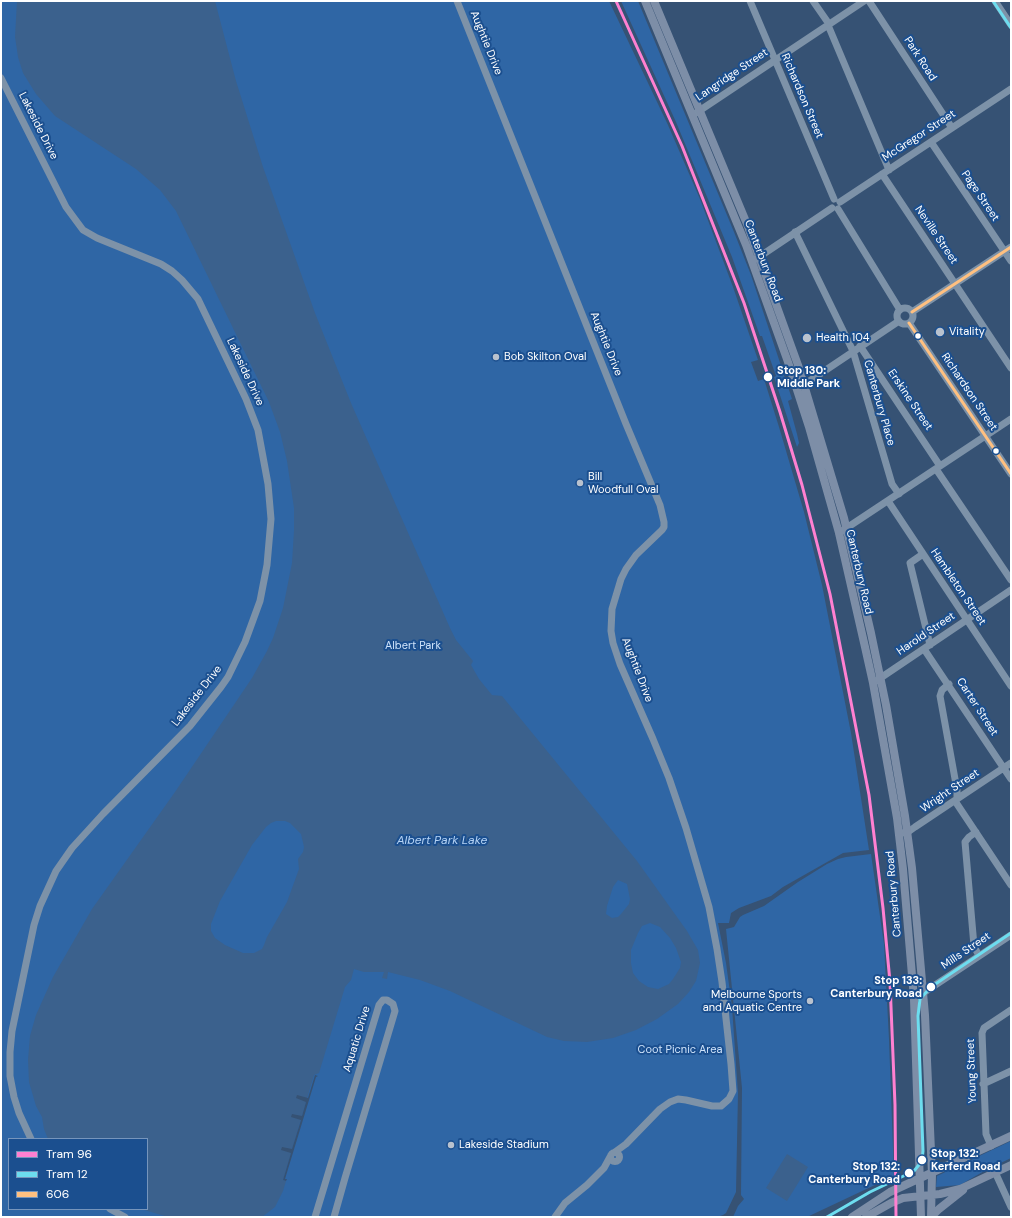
<!DOCTYPE html>
<html>
<head>
<meta charset="utf-8">
<style>
  body { margin:0 }
  #map { position:relative; width:1012px; height:1218px; overflow:hidden; background:#365274; font-family:"DM Sans",sans-serif }
  canvas { display:block }
  .frame { position:absolute; inset:0; border:2px solid #fff; pointer-events:none }
  .legend { position:absolute; left:8px; top:1138px; width:140px; height:72px; box-sizing:border-box; background:#1b4f8f; border:1px solid #7695bc; margin:0; padding:5px 7px; list-style:none; font-size:12px; color:#fff }
  .legend li { display:flex; align-items:center; gap:8px; height:20px }
  .legend b { width:20px; border:1px solid #7695bc }
</style>
</head>
<body>
<div id="map">
<canvas width="1012" height="1218"></canvas>
<div class="frame"></div>
<ul class="legend">
<li><b style="height:5px;background:#ff80d1"></b>Tram 96</li>
<li><b style="height:5px;background:#6dddef"></b>Tram 12</li>
<li><b style="height:5px;background:#ffc080"></b>606</li>
</ul>
</div>
<script>
const ctx = document.querySelector('canvas').getContext('2d');
ctx.lineJoin = 'round';
function fillPath(path, color) {
  ctx.fillStyle = color;
  ctx.fill(path, 'evenodd');
}
function poly(rows) {
  const path = new Path2D();
  for (const r of rows) {
    if (r.length === 3) {
      path.moveTo(r[0] + r[2], r[1]);
      path.arc(r[0], r[1], r[2], 0, 2 * Math.PI);
      continue;
    }
    path.moveTo(r[0], r[1]);
    for (let i = 2; i < r.length; i += 2) path.lineTo(r[i], r[i + 1]);
  }
  return path;
}
function stroke(path, color, width, dash) {
  ctx.strokeStyle = color;
  ctx.lineWidth = width;
  ctx.lineCap = dash ? 'butt' : 'round';
  ctx.setLineDash(dash || []);
  ctx.stroke(path);
}
function write(font, color, halo, rows, align = 'center') {
  ctx.font = font + ' "DM Sans",sans-serif';
  ctx.lineWidth = 4;
  ctx.setLineDash([]);
  ctx.textBaseline = 'middle';
  ctx.strokeStyle = halo;
  ctx.fillStyle = color;
  for (const [text, x, y, turn = 0] of rows) {
    ctx.save();
    ctx.translate(x, y);
    ctx.rotate((+turn || 0) * Math.PI / 180);
    ctx.textAlign = isNaN(turn) ? turn : align;
    if (halo) ctx.strokeText(text, 0, 0);
    ctx.fillText(text, 0, 0);
    ctx.restore();
  }
}
const green = poly([
  [1,1,609,1,668,125,700,199,733,287,758,360,751,362,758,381,764,379,779,427,804,512,822,585,851,733,869,850,843,853,783,887,771,896,739,908,731,913,729,923,718,923,726,963,732,1007,738,1093,736,1192,726,1213,723,1215,717,1217,1,1217],
  [9,1139,147,1139,147,1209,9,1209],
  [621,1,638,1,734,232,751,275,792,399,788,401,797,434,799,443,797,447,774,377,776,376,762,336,760,336,732,257,676,122],
  [871,854,884,944,889,1039,894,1176,807,1217,733,1217,738,1206,744,1199,741,1195,742,1088,726,929,734,927,740,917,743,915,764,906,798,882,827,864,838,859,846,857],
  [1011,1141,1011,1158,986,1170,960,1185,936,1187,937,1176]
]);
const water = poly([
  [17,1,215,1,236,81,263,167,315,313,351,403,450,628,456,640,473,661,471,665,479,679,492,695,502,696,637,861,687,931,698,950,700,963,696,981,689,992,678,1004,657,1019,636,1030,613,1038,587,1042,564,1041,547,1037,450,991,420,980,388,972,387,979,382,978,384,972,364,972,354,969,351,980,345,987,319,1073,314,1075,283,1180,286,1181,283,1191,275,1207,262,1217,168,1217,141,1209,147,1209,147,1139,48,1139,44,1129,42,1117,36,1106,29,1082,28,1060,30,1036,36,1015,53,977,92,909,175,792,252,678,267,651,273,638,283,608,292,563,294,530,294,508,287,461,280,432,269,402,176,211,160,190,136,169,55,116,36,94,23,73,18,57,15,37],
  [276,821,285,821,290,823,301,834,304,847,303,852,298,859,299,869,287,902,267,937,264,945,262,949,254,953,243,953,225,945,215,938,211,931,211,924,220,901,252,845,266,827,271,823],
  [618,880,627,884,630,899,629,904,621,914,618,917,612,918,606,914,607,906,613,887],
  [650,923,660,927,670,938,676,948,681,962,680,968,673,979,669,984,658,989,648,987,639,981,633,973,631,963,631,950,638,933,642,926],
  [787,1154,808,1167,787,1201,766,1188]
]);
const pier = poly([
  [315,1075,318,1076,316,1077,285,1179,287,1179,286,1181,283,1180,291,1153,281,1150,282,1147,292,1149,301,1120,291,1117,292,1114,302,1116,306,1102,296,1098,297,1095,308,1098]
]);
const minor = poly([
  [457,1,626,424,660,505,664,522,664,527,662,530,636,555,626,569,621,579,612,609,611,631,613,643,620,664,653,739,669,778,686,828,709,907,717,949,722,982,731,1064,733,1091,729,1099,721,1106,712,1106,686,1100,678,1099,670,1102,660,1109,626,1144,615,1152],
  [750,1,834,199],
  [813,1,829,24],
  [869,1,952,128],
  [995,1,1011,25],
  [828,25,889,170],
  [1,78,66,207,83,230,97,238,161,264,172,271,182,280,198,299,246,399,258,430,268,484,271,519,267,565,260,601,245,642,228,677,221,687,190,726,103,814,72,848,56,871,40,906,34,925,12,1031,10,1052,10,1076,14,1097,19,1113,31,1139],
  [696,113,864,1],
  [931,142,1011,261],
  [882,174,1011,368],
  [840,202,1011,89],
  [838,209,900,310],
  [795,232,853,351,892,484,899,494],
  [756,259,832,208],
  [905,316,8],
  [912,312,1011,247],
  [909,323,1011,474],
  [860,346,940,466],
  [805,384,899,321],
  [936,469,1011,580],
  [888,501,1011,686],
  [839,533,1011,419],
  [923,554,910,563,930,645],
  [924,649,1011,779],
  [876,681,1011,590],
  [949,684,942,690,940,696,957,790,957,799],
  [955,801,1011,885],
  [976,832,969,837,965,842,974,946,979,956],
  [902,833,908,832,915,827,1011,763],
  [914,999,1011,935],
  [983,1084,1011,1071],
  [991,1146,986,1134,982,1033,984,1028,1011,1010],
  [615,1157,4.5],
  [995,1172,1011,1207],
  [110,1209,125,1217],
  [315,1217,379,1005,383,1000,387,1000,393,1004,395,1011,345,1178,334,1217],
  [555,1217,565,1203,587,1185,604,1168,610,1157]
]);
const major = poly([
  [645,1,746,245,788,362,809,427,839,533,865,647,873,683,897,818,903,869,914,999,921,1217],
  [654,1,747,224,798,365,844,518,871,633,886,705,905,816,912,868,925,1015,932,1174,931,1217],
  [852,1217,890,1192,1011,1136],
  [866,1217,891,1203,903,1198,940,1194,960,1189,1011,1165],
  [931,1217,939,1209,963,1190]
]);
const bus1 = poly([
  [912,312,1011,247],
  [909,323,1011,474]
]);
const tram1 = poly([
  [616,1,682,146,744,303,780,412,802,485,830,594,869,795,883,908,890,982,895,1105,896,1217]
]);
const tram2 = poly([
  [993,1,1011,28],
  [827,1217,870,1192,914,1171,922,1161,923,1151,918,1016,920,999,931,987,1011,933]
]);
const markers = [
  [940,332,5,"#b9c2ce"],
  [918,336,3.5,"#fff"],
  [807,338,5,"#b9c2ce"],
  [496,357,4,"#b9c2ce"],
  [768,377,5,"#fff"],
  [996,451,3.5,"#fff"],
  [580,483,4,"#b9c2ce"],
  [931,987,5,"#fff"],
  [810,1001,4,"#b9c2ce"],
  [451,1145,4,"#b9c2ce"],
  [922,1160,5,"#fff"],
  [909,1173,5,"#fff"]
];
const streetNames = [
  ["Aughtie Drive",486,43,68],
  ["Park Road",920,59,57],
  ["Langridge Street",732,75,-34],
  ["Richardson Street",802,96,67],
  ["Lakeside Drive",38,126,63],
  ["McGregor Street",919,136,-33],
  ["Page Street",980,196,56],
  ["Neville Street",936,235,56],
  ["Canterbury Road",763,261,69],
  ["Aughtie Drive",606,344,68],
  ["Lakeside Drive",245,372,65],
  ["Richardson Street",969,392,56],
  ["Erskine Street",910,400,56],
  ["Canterbury Place",879,403,74],
  ["Canterbury Road",859,572,77],
  ["Hambleton Street",958,587,56],
  ["Harold Street",926,634,-34],
  ["Aughtie Drive",637,670,69],
  ["Lakeside Drive",197,696,-52],
  ["Carter Street",977,707,57],
  ["Wright Street",950,791,-34],
  ["Canterbury Road",894,894,-95],
  ["Mills Street",966,951,-34],
  ["Aquatic Drive",357,1039,-73],
  ["Young Street",972,1071,-92]
];
const poiNames = [
  ["Vitality",949,332],
  ["Health 104",816,338],
  ["Bob Skilton Oval",504,357],
  ["Bill",588,477],
  ["Woodfull Oval",588,490],
  ["Melbourne Sports",802,995,"right"],
  ["and Aquatic Centre",802,1008,"right"],
  ["Lakeside Stadium",459,1145]
];
const stopNames = [
  ["Stop 130:",777,371],
  ["Middle Park",777,384],
  ["Stop 133:",922,981,"right"],
  ["Canterbury Road",922,994,"right"],
  ["Stop 132:",931,1154],
  ["Kerferd Road",931,1167],
  ["Stop 132:",900,1167,"right"],
  ["Canterbury Road",900,1180,"right"]
];
const parkNames = [
  ["Albert Park",413,646],
  ["Coot Picnic Area",680,1050]
];
const waterNames = [
  ["Albert Park Lake",442,841]
];
fillPath(green, '#2f66a5');
fillPath(water, '#3b618d');
fillPath(pier, '#365274');
stroke(minor, '#7d92a8', 7);
stroke(major, '#7d8ea7', 8);
stroke(bus1, '#ffc080', 3);
stroke(tram1, '#ff80d1', 3);
stroke(tram2, '#6dddef', 3);
for (const [x, y, r, color] of markers) {
  const dot = new Path2D();
  dot.arc(x, y, r, 0, 2 * Math.PI);
  ctx.fillStyle = color;
  ctx.fill(dot);
  stroke(dot, '#1b4f8f', 1.5);
}
write('11px', '#fff', '#1b4f8f', streetNames);
write('11px', '#fff', '#1b4f8f', poiNames, 'left');
write('bold 11px', '#fff', '#1b4f8f', stopNames, 'left');
write('11px', '#cfe3fa', '#1b4f8f', parkNames);
write('italic 12px', '#b5d3f5', '#1b4f8f', waterNames);
</script>
</body>
</html>
